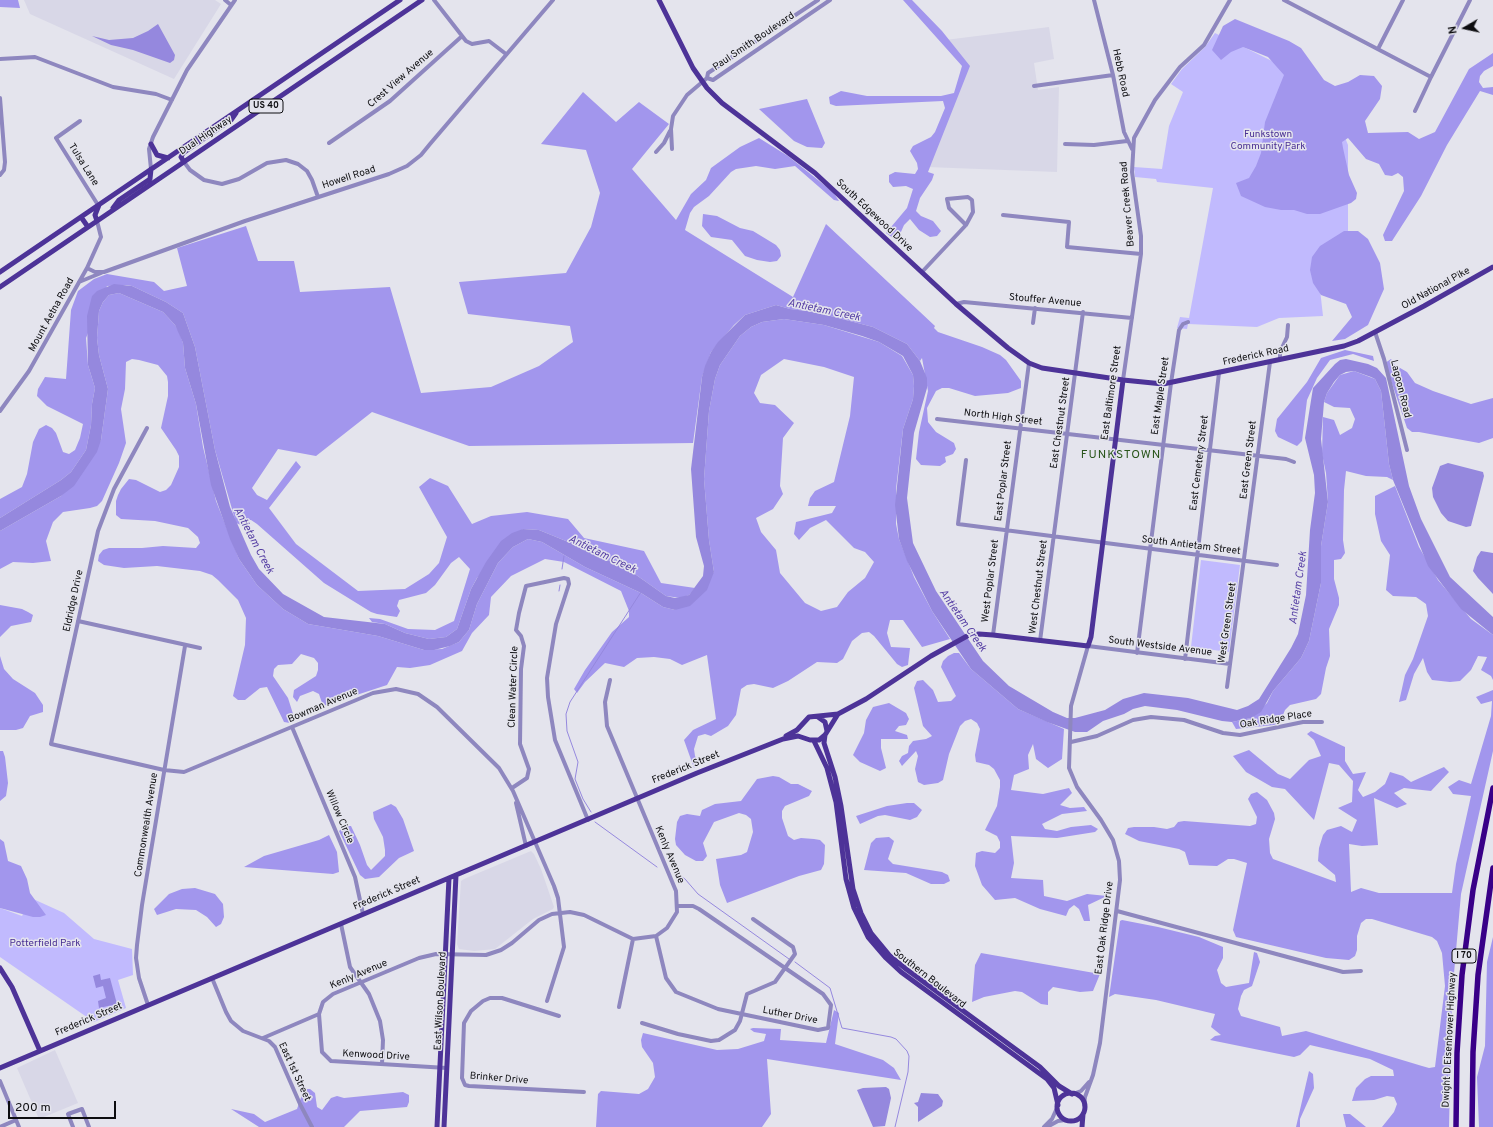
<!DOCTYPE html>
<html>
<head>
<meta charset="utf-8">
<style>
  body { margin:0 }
  #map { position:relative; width:1493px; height:1127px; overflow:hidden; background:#e4e4ed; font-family:Overpass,sans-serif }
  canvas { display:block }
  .north { position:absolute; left:1445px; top:8px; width:40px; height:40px; -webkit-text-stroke:3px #e4e4ed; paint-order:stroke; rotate:261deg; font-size:11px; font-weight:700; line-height:16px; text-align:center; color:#0d0d10 }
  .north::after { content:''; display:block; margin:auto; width:14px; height:18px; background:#0d0d10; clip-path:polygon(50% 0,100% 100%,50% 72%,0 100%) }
  .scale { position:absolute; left:8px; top:1101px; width:108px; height:18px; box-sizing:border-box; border:2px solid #0d0d10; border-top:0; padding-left:5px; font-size:12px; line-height:14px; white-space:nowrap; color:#0d0d10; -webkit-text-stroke:3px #e4e4ed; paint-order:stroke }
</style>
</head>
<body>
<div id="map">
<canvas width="1493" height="1127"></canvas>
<div class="north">N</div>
<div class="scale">200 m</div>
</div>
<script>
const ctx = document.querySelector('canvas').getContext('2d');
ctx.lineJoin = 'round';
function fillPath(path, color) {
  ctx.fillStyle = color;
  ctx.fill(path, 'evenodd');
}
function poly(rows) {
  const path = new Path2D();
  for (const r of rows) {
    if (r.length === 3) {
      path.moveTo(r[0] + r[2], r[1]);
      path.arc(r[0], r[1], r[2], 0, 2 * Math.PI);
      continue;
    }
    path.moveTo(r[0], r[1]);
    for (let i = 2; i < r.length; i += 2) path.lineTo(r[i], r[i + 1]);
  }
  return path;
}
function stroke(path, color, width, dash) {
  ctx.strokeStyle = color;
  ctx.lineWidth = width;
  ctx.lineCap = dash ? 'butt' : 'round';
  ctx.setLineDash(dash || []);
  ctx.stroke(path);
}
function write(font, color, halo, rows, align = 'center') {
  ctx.font = font + ' Overpass,sans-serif';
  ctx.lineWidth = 3;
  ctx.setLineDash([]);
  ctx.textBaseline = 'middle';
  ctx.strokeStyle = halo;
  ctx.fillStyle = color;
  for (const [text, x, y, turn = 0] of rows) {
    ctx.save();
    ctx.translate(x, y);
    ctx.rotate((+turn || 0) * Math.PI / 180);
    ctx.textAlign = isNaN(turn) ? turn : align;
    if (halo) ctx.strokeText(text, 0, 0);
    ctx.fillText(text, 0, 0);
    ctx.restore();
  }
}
const built = poly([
  [24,0,215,0,221,4,174,79,30,14],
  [1049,27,1054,59,1034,63,1038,90,1059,87,1057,172,927,167,968,67,945,40],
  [531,851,534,854,541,869,554,907,553,909,533,919,495,949,474,951,459,949,457,944,461,881,464,879],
  [55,1050,78,1103,39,1119,17,1068]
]);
const green = poly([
  [1215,33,1325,87,1348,145,1348,259,1317,263,1323,316,1279,318,1257,327,1188,324,1187,329,1177,328,1180,317,1189,318,1213,188,1157,182,1156,179,1135,177,1134,167,1162,169,1169,126,1183,92,1171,84,1182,69,1205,47],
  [1201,560,1240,565,1229,652,1191,647],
  [31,898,64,913,94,939,132,949,133,975,118,980,126,1008,94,1022,0,957,0,908,22,916]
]);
const forest = poly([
  [0,0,18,0,20,8,0,7],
  [903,0,912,0,942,31,970,66,928,172,934,174,932,180,920,198,916,211,921,216,933,221,941,231,937,236,930,237,919,230,910,219,904,225,897,241,886,233,907,208,913,189,906,186,893,187,889,182,889,175,895,172,915,174,918,169,917,163,910,151,913,146,931,137,935,132,945,108,943,101,836,106,830,104,829,97,841,91,867,96,941,96,954,93,962,66],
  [1235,19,1289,41,1301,48,1324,80,1335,86,1348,82,1360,75,1374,76,1382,86,1380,99,1365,121,1368,133,1408,132,1419,139,1435,132,1469,69,1493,53,1493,66,1484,71,1480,76,1479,82,1483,88,1493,87,1493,95,1480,91,1447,145,1421,196,1392,241,1385,241,1383,235,1404,191,1403,177,1398,173,1392,176,1385,175,1379,164,1366,159,1348,138,1342,142,1343,148,1349,175,1357,193,1356,199,1351,203,1320,214,1307,214,1294,210,1281,210,1265,207,1241,196,1236,183,1249,178,1256,166,1261,153,1265,122,1284,75,1268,57,1243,47,1231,52,1221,60,1212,50,1223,26],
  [583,92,616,122,639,102,669,124,632,169,676,220,691,194,706,180,711,168,740,147,759,138,788,156,833,192,839,201,834,200,795,166,775,169,756,166,736,169,731,172,709,196,694,207,690,213,685,230,793,297,826,224,935,326,934,328,938,332,982,347,1000,355,1006,360,1021,381,1021,388,1008,393,975,396,949,388,942,388,936,391,927,408,928,422,936,432,954,443,956,449,953,454,945,457,946,462,940,466,921,465,916,459,919,432,928,391,922,358,920,361,907,344,873,327,815,312,790,309,776,305,745,315,734,325,711,352,702,377,693,443,469,446,372,412,316,456,278,449,252,488,257,495,267,500,296,461,301,467,269,508,296,544,358,591,405,589,429,574,439,563,447,537,419,487,430,478,448,486,472,524,491,516,527,512,568,519,584,538,644,551,661,583,695,588,689,595,681,598,666,596,632,572,588,550,539,530,523,529,477,578,471,589,457,629,446,637,429,639,405,633,385,624,372,622,369,618,380,619,408,629,435,630,454,621,470,569,459,557,451,563,435,585,426,593,399,600,397,606,400,611,397,617,377,614,371,612,324,583,257,524,251,520,245,520,241,525,236,523,215,450,195,347,183,313,166,302,132,286,126,285,107,286,86,338,88,365,95,388,92,404,91,425,86,450,71,472,61,480,0,518,0,499,22,487,27,474,33,442,39,429,46,425,52,428,56,433,63,452,69,454,75,450,80,438,83,424,47,406,37,396,38,389,45,377,66,379,71,310,78,291,94,279,107,274,154,282,164,291,187,286,177,248,246,226,258,261,294,261,300,292,390,287,421,393,491,387,539,366,573,342,570,326,468,314,459,282,566,273,591,227,600,193,586,150,541,144],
  [807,99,825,143,822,148,807,147,794,141,759,109],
  [703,214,717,216,740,228,753,231,776,245,780,250,781,256,777,261,770,262,757,260,745,256,732,240,711,237,702,226],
  [1344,231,1358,231,1368,239,1380,263,1384,289,1368,325,1345,339,1332,341,1352,317,1346,304,1321,295,1313,283,1310,270,1312,257,1320,246],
  [119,293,163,312,175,325,179,332,183,343,185,368,196,404,203,447,216,501,239,559,257,585,283,609,308,624,378,636,424,650,442,649,459,642,469,630,477,604,498,563,513,547,528,539,542,542,585,567,641,593,663,607,675,610,714,572,709,540,704,479,709,411,715,379,720,365,740,336,751,327,762,322,784,319,824,325,879,342,902,356,913,375,914,386,913,399,903,429,896,489,896,524,899,539,914,577,932,611,950,639,922,647,903,620,890,620,887,633,891,647,910,648,908,665,902,667,897,664,874,636,869,632,862,633,852,641,843,659,837,663,817,662,788,681,773,688,754,684,747,685,741,689,736,715,728,726,711,736,705,734,698,736,694,749,695,756,698,762,694,768,684,740,693,730,716,719,707,655,682,665,670,659,654,657,637,658,624,667,605,663,585,682,577,693,574,689,585,670,612,632,629,617,629,611,621,591,564,562,545,559,511,576,491,597,489,615,472,633,462,651,430,665,410,668,397,667,387,685,323,706,319,694,313,691,300,696,297,702,293,697,294,690,316,676,318,670,318,663,314,658,301,654,292,664,278,665,274,669,273,676,288,698,294,717,290,723,284,722,267,687,260,688,245,700,238,700,233,696,245,645,246,618,238,600,218,580,212,575,200,571,157,566,124,568,104,565,98,561,99,555,103,550,109,548,142,548,163,546,196,548,200,543,198,537,188,528,155,521,121,519,116,515,116,501,118,495,121,489,129,479,136,480,160,492,166,490,171,485,179,467,179,456,176,450,161,428,168,396,168,382,167,376,158,365,139,360,132,359,126,362,125,389,121,409,126,443,119,463,102,501,97,506,90,508,63,512,53,522,46,541,51,561,33,563,13,562,0,569,0,531,61,496,101,440,108,389,99,355,97,338,99,311,103,302,109,295],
  [784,359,824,367,854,377,850,416,834,482,815,491,810,498,808,506,836,506,832,513,796,522,794,534,799,540,810,528,826,520,854,548,865,552,874,562,865,578,848,592,837,607,821,611,805,603,780,573,776,550,761,532,756,518,773,509,783,494,780,486,783,438,794,423,775,405,760,403,754,393,761,375],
  [1345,350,1373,356,1374,361,1353,354,1330,360,1317,378,1307,400,1302,441,1297,446,1278,437,1275,431,1277,419,1307,382,1321,358],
  [1391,359,1395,365,1407,372,1415,383,1433,391,1471,404,1493,398,1493,438,1479,443,1419,432,1412,432,1407,428,1385,363],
  [1354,371,1375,379,1381,391,1389,464,1393,480,1387,477,1366,476,1346,471,1344,490,1343,540,1345,553,1341,559,1334,560,1334,579,1339,598,1339,605,1329,629,1330,656,1326,668,1321,694,1316,699,1290,705,1285,710,1280,722,1274,725,1236,729,1232,722,1251,718,1267,703,1273,691,1301,658,1309,641,1321,583,1321,546,1328,502,1326,473,1322,454,1323,417,1334,420,1340,435,1352,428,1355,419,1350,408,1334,407,1324,402,1327,393,1340,375],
  [1395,486,1419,547,1438,580,1471,619,1493,635,1493,680,1491,676,1481,670,1487,657,1478,656,1471,670,1460,681,1450,682,1432,680,1427,672,1423,658,1414,674,1406,700,1399,702,1405,675,1413,659,1428,616,1426,604,1416,597,1393,596,1386,590,1390,555,1381,541,1375,514,1375,496],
  [0,605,22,609,28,612,33,615,31,622,11,626,0,637],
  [954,653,959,653,971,669,1018,709,1064,729,1062,759,1048,768,1036,759,1033,744,1028,755,1029,769,1014,775,1011,790,1043,794,1069,788,1072,793,1060,805,1070,808,1084,807,1087,811,1062,814,1042,824,1045,829,1057,831,1071,827,1091,825,1098,829,1095,832,1057,838,1011,836,1014,863,1011,878,1043,880,1044,896,1067,901,1087,894,1107,896,1088,905,1090,921,1084,921,1079,909,1074,905,1069,909,1066,916,1040,909,1015,898,995,900,982,885,975,866,976,853,982,851,995,853,1000,848,1000,842,997,836,985,830,997,806,1000,787,1000,780,994,769,989,765,976,762,975,755,980,729,977,723,971,719,965,721,960,726,949,754,943,780,938,783,924,785,918,782,915,769,918,756,916,751,902,766,899,761,902,756,908,753,909,746,913,741,926,739,932,736,923,726,914,688,917,681,923,680,933,690,938,702,951,701,956,696,941,667,943,661,948,656],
  [0,656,4,669,13,679,35,693,43,705,43,712,30,716,23,728,16,730,0,730],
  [1493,690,1493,751,1461,894,1452,996,1449,1127,1382,1127,1394,1112,1397,1104,1394,1097,1387,1096,1374,1100,1352,1101,1356,1088,1365,1079,1371,1076,1394,1076,1393,1070,1370,1059,1310,1045,1300,1055,1294,1057,1210,1040,1215,1036,1221,1035,1211,1027,1215,1014,1156,1000,1115,994,1109,997,1120,921,1122,920,1158,927,1199,937,1223,947,1223,958,1217,970,1221,983,1226,987,1249,983,1254,952,1257,953,1260,962,1252,986,1244,990,1241,996,1238,1009,1241,1016,1280,1027,1282,1036,1306,1031,1422,1066,1429,1068,1435,1067,1445,986,1442,953,1437,941,1432,937,1372,919,1366,919,1361,923,1357,936,1357,950,1355,956,1349,960,1326,958,1236,937,1233,930,1247,863,1234,859,1228,859,1217,866,1189,865,1185,852,1179,849,1139,841,1125,834,1128,828,1134,827,1154,827,1167,829,1174,827,1178,822,1184,821,1250,826,1256,824,1257,817,1248,799,1251,794,1257,792,1267,800,1274,813,1275,819,1269,839,1270,853,1273,859,1336,882,1335,875,1318,861,1319,848,1323,835,1327,830,1341,826,1352,832,1357,820,1338,808,1352,802,1353,781,1339,765,1329,763,1314,820,1285,789,1272,787,1246,772,1233,756,1249,750,1278,774,1290,779,1309,760,1321,756,1314,740,1307,734,1311,731,1345,747,1345,761,1353,774,1366,772,1358,790,1363,797,1375,792,1385,784,1390,772,1403,776,1411,782,1444,767,1449,772,1431,791,1404,788,1394,793,1407,804,1397,808,1374,798,1378,845,1362,846,1349,844,1351,892,1361,888,1379,893,1452,893,1456,864,1471,796,1453,794,1448,787,1459,780,1471,784,1491,716,1492,701,1481,704,1476,697],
  [889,703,906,713,909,719,906,725,899,726,895,731,907,735,908,739,881,739,881,748,886,768,880,771,860,762,853,755,864,733,866,720,873,707],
  [0,751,3,751,5,757,8,783,6,796,0,801],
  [773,776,779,777,791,784,798,784,812,791,809,796,785,806,782,811,782,818,788,836,794,840,801,838,814,839,820,840,825,845,824,864,821,870,799,876,727,903,720,885,716,859,741,855,747,852,753,832,751,819,746,815,739,813,714,822,703,843,707,856,703,861,696,861,685,855,676,845,675,839,677,822,680,816,687,814,700,816,702,810,715,804,741,801,757,779],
  [907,803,914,803,922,810,917,817,910,820,885,815,878,816,860,824,856,816,887,806],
  [391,804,396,807,403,819,414,851,399,858,379,877,365,879,360,875,339,831,345,826,351,826,360,845,367,865,371,870,385,856,385,850,383,837,374,819,373,812],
  [329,835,337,852,339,872,333,874,244,867,264,856,319,840],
  [889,837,894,841,888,859,893,864,942,872,948,875,950,881,944,884,931,884,906,873,864,870,871,843,876,838],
  [0,839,4,842,8,861,21,866,27,879,30,893,46,915,40,917,33,917,0,908],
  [195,888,215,894,223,904,224,917,221,924,216,927,207,917,196,910,176,909,157,915,154,909,169,894,182,889],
  [1493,937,1493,1127,1479,1127,1477,1077,1485,1046,1487,962],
  [981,953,1100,974,1093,991,1080,992,1053,987,1048,992,1048,1005,1041,1004,1022,992,1015,991,984,997,972,1002,975,965],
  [834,1010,839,1013,835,1044,883,1060,894,1068,901,1080,767,1059,771,1114,762,1127,596,1127,598,1094,601,1091,639,1094,648,1089,655,1077,653,1063,642,1047,641,1040,643,1033,717,1050,738,1049,764,1041,766,1034,754,1032,750,1029,753,1028,781,1029,780,1040,826,1043],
  [1309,1071,1313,1074,1314,1088,1300,1119,1300,1127,1296,1127],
  [304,1089,310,1089,315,1093,317,1107,322,1110,331,1098,337,1096,344,1098,403,1092,409,1095,409,1102,407,1107,360,1111,344,1127,259,1127,231,1109,254,1114,265,1122,297,1109],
  [1343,1114,1350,1114,1366,1127,1346,1127]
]);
const water = poly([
  [158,24,175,55,174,60,170,63,133,50,111,45,92,36,109,40,133,38,148,31],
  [114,284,132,286,166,302,183,313,195,347,215,450,230,507,251,555,259,569,283,594,324,617,385,624,405,633,429,639,446,637,457,629,471,589,486,562,501,541,512,533,523,529,539,530,588,550,632,572,666,596,675,598,689,595,703,576,704,566,696,537,691,469,702,377,705,366,711,352,718,342,745,315,776,305,790,309,815,312,873,327,907,344,920,361,927,378,927,388,914,433,907,498,913,543,936,591,983,661,1009,686,1053,712,1067,718,1075,718,1105,710,1123,699,1144,693,1188,698,1237,710,1248,706,1259,699,1291,648,1298,634,1306,595,1310,530,1315,493,1314,475,1305,438,1313,388,1335,364,1340,360,1346,359,1368,364,1377,368,1386,378,1409,486,1421,519,1450,577,1493,617,1493,635,1461,609,1428,566,1393,480,1389,464,1381,391,1375,379,1371,377,1354,371,1346,372,1340,375,1334,382,1327,393,1324,402,1321,439,1328,502,1321,546,1321,583,1309,641,1301,658,1273,691,1261,712,1251,718,1232,722,1222,721,1177,710,1145,706,1133,709,1124,714,1103,721,1087,732,1075,732,1047,722,1018,709,971,669,932,611,907,561,899,539,895,505,903,429,913,399,914,386,913,375,903,356,879,342,862,336,824,325,784,319,762,322,751,327,740,336,720,365,715,379,709,411,704,479,709,540,714,572,707,590,690,606,675,610,663,607,641,593,585,567,542,542,528,539,513,547,498,563,477,604,469,630,459,642,450,646,434,650,424,650,378,636,308,624,283,609,257,585,239,559,230,539,211,485,196,404,185,368,183,343,175,325,163,312,119,293,109,295,103,302,99,311,97,338,99,355,108,389,101,440,97,452,74,486,61,496,0,531,0,518,61,480,71,472,86,450,91,425,92,404,95,388,88,365,87,316,92,296,97,291],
  [1448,463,1483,472,1484,476,1471,526,1466,527,1448,521,1441,513,1433,497,1432,488,1440,466],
  [1481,551,1493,553,1493,594,1478,578,1473,571,1477,557],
  [100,974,101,980,110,978,117,1004,99,1008,98,1001,106,998,103,986,96,988,93,976],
  [886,1087,889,1089,891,1098,885,1126,873,1127,857,1090,863,1088],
  [921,1093,938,1094,943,1101,942,1106,918,1122,918,1107,914,1103,918,1102]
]);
const stream = poly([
  [562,569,564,556],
  [559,591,560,585],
  [591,812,583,799,575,779,578,762,567,731,566,714,570,702,641,592],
  [595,822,657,867],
  [675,872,685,879,698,894,789,959],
  [795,962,830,988,842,1028,891,1037,896,1039,907,1051,909,1056,908,1072,895,1127]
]);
const minor = poly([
  [225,0,231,5],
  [434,0,466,41,472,44,489,41,506,54],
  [1094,0,1113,75,1124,132,1132,149],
  [1284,0,1431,77,1415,111],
  [1378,49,1403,0],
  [0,59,35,57,113,87,156,94,172,100],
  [1431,77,1470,0],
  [707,78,713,80,830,0],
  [1034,86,1113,75],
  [0,98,5,162,4,170,0,175],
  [80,121,56,138,98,205],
  [329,143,390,101,461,37],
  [1065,144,1094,145,1127,141],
  [672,149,671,129,673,116,687,95,707,78,708,73,818,0],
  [656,152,664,143,670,131],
  [184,162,190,170,204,180,222,184,239,179,267,163,286,160,298,164,307,171,312,180,318,197],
  [151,169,149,149,153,137,187,70,235,0],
  [1003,215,1069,222,1067,247,1141,254],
  [87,268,95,272,104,272,245,221,389,174,407,166,421,155,430,144,553,0],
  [922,272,966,225,949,208,947,199,968,197,972,200,973,212,966,225],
  [79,282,101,273],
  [956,304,964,302,1132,318],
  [1033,323,1035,308],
  [1375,332,1384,359,1407,450],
  [1280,359,1280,352,1287,337,1288,325],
  [1123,380,1141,254,1141,236,1132,172,1134,138,1155,100,1180,67,1204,45,1230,0],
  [0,411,29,371,87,268,101,237,97,221],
  [937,419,1286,459,1294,462],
  [147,428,114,489,98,531,51,744,164,770,184,772,373,693,396,689,418,694,437,707,499,768,513,791,554,886,558,898,564,947,547,1001],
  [966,460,958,524,1277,565],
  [78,621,200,648],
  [993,635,1029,363],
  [1040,641,1083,312],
  [1137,653,1171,383,1179,330,1183,324,1188,322],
  [1185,659,1219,373],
  [1227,687,1270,362],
  [292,727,355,877,363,914],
  [1071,742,1097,736,1133,720,1151,717,1184,720,1223,733,1240,735,1303,722,1322,722],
  [512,788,527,778,529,769,520,744,521,669,524,646,521,636,516,630,519,613,526,586,564,578,568,579,569,584,556,624,547,678,548,697,555,740,588,820],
  [516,803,526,846],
  [1117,911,1343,972,1361,971],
  [341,924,350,967,369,994,380,1021,383,1040,382,1064],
  [656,936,666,978,676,992,718,1009,818,1030,828,1028,831,1005,823,994,699,909,693,906,677,906],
  [212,978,226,1012,231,1021,243,1031,269,1041,275,1047,300,1104,312,1127],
  [148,1005,139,978,136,958,137,945,142,905,185,646],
  [619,1007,633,939],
  [319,1014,322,1052,331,1061,447,1068],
  [559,1016,502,998,490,998,483,1001,471,1011,464,1023,462,1078,465,1085,469,1086,584,1092],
  [642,1023,678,1034,711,1041,719,1040,735,1030,740,1021,747,994,775,982,795,954,793,947,753,919],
  [263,1038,319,1014,323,1002,333,994,419,958,436,954,486,955,501,950,512,943,539,920,552,914,570,912,584,915,633,939,656,936,667,928,677,912,676,891,607,726,605,702,610,680],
  [0,1081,19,1127],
  [1073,1094,1081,1091,1089,1082],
  [1084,1105,1085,1097,1093,1075,1100,1043,1120,880,1119,861,1113,840,1101,820,1077,787,1069,768,1071,706,1088,646,1230,664],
  [0,1127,16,1120],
  [73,1127,68,1114,82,1109,89,1127],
  [1044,1127,1052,1119,1057,1108],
  [1047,1127,1058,1121,1065,1120]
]);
const major = poly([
  [659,0,693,68,707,88,722,103,815,173,956,304,1008,348,1029,363,1042,368,1123,380,1163,384,1344,346,1358,341,1424,306,1493,267],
  [151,144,157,155,168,158],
  [184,162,181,157,183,153,231,120,236,113],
  [113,208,119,200,150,179,151,169],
  [81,217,88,227],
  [97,221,95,215,99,205],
  [0,272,400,0],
  [0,287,422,0],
  [818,717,825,722,827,731],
  [825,735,824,743,835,777,841,806,853,889,861,913,871,933,890,956,906,969,1040,1067,1059,1086,1072,1094],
  [786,736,797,730,809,717,838,714,866,699,931,656,969,635,979,634,993,635,1088,646,1091,637,1123,380],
  [814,741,827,768,836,802,846,879,854,908,868,937,886,958,901,972,1047,1079,1054,1088,1058,1105],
  [0,968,12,987,40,1051],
  [0,1068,697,773,783,739,798,736,810,740,819,740,825,735,838,714],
  [1071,1107,14],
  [437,1127,449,878],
  [444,1127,456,875],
  [1082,1127,1083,1114]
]);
const highway = poly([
  [1456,1127,1457,1053,1462,975,1473,890,1493,788],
  [1472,1127,1473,1052,1478,975,1493,868]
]);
const shields = [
  [266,106,34],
  [1464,956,24]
];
const shieldNames = [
  ["US 40",266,106],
  ["I 70",1464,956]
];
const streetNames = [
  ["Paul Smith Boulevard",754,42,-34],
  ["Hebb Road",1120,73,78],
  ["Crest View Avenue",401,79,-41],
  ["Dual Highway",206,136,-34],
  ["Tulsa Lane",83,165,58],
  ["Howell Road",349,178,-18],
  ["Beaver Creek Road",1128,204,-95],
  ["South Edgewood Drive",874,216,43],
  ["Old National Pike",1436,289,-29],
  ["Stouffer Avenue",1045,301,5],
  ["Mount Aetna Road",52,315,-61],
  ["Frederick Road",1256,356,-12],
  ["Lagoon Road",1400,389,76],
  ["East Baltimore Street",1112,393,-82],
  ["East Maple Street",1161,396,-82],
  ["North High Street",1003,418,7],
  ["East Chestnut Street",1061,423,-82],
  ["East Green Street",1249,460,-83],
  ["East Cemetery Street",1200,463,-83],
  ["East Poplar Street",1004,481,-83],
  ["South Antietam Street",1191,546,7],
  ["West Poplar Street",991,581,-83],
  ["West Chestnut Street",1039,587,-83],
  ["Eldridge Drive",74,601,-78],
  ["West Green Street",1228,623,-82],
  ["South Westside Avenue",1160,647,7],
  ["Clean Water Circle",514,687,-88],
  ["Bowman Avenue",323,706,-23],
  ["Oak Ridge Place",1276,720,-9],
  ["Frederick Street",686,768,-22],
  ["Willow Circle",339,817,67],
  ["Commonwealth Avenue",147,825,-81],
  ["Kenly Avenue",669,855,67],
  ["Frederick Street",387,894,-23],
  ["East Oak Ridge Drive",1105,928,-83],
  ["Kenly Avenue",359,975,-23],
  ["Southern Boulevard",929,979,38],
  ["East Wilson Boulevard",441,1001,-87],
  ["Luther Drive",790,1016,11],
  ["Frederick Street",89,1020,-23],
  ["Dwight D Eisenhower Highway",1450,1040,-87],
  ["Kenwood Drive",376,1056,3],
  ["East 1st Street",294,1072,65],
  ["Brinker Drive",499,1079,5]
];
const parkNames = [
  ["Funkstown",1268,135],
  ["Community Park",1268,147],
  ["Potterfield Park",45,944]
];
const waterNames = [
  ["Antietam Creek",824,311,12],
  ["Antietam Creek",253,541,62],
  ["Antietam Creek",602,555,26],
  ["Antietam Creek",1299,588,-82],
  ["Antietam Creek",962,621,55]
];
const quarterNames = [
  ["FUNKSTOWN",1121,456]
];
fillPath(built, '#d8d7e7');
fillPath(green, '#c1bafe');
fillPath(forest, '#a296ed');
fillPath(water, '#9588de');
stroke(stream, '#9588de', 1);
stroke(minor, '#8e87bf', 4);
stroke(major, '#4d3398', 5);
stroke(highway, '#390088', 5.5);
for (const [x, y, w] of shields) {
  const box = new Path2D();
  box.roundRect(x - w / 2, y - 7, w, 14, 3);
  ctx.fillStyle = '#e4e4ed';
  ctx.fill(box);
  stroke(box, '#0d0d10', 1);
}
write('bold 9px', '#0d0d10', null, shieldNames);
write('10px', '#0d0d10', '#e4e4ed', streetNames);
write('10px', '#492f93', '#e4e4ed', parkNames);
write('italic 11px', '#563fa4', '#e4e4ed', waterNames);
ctx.letterSpacing = '1px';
write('12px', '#29551b', '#e4e4ed', quarterNames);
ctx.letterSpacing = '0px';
</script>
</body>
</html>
